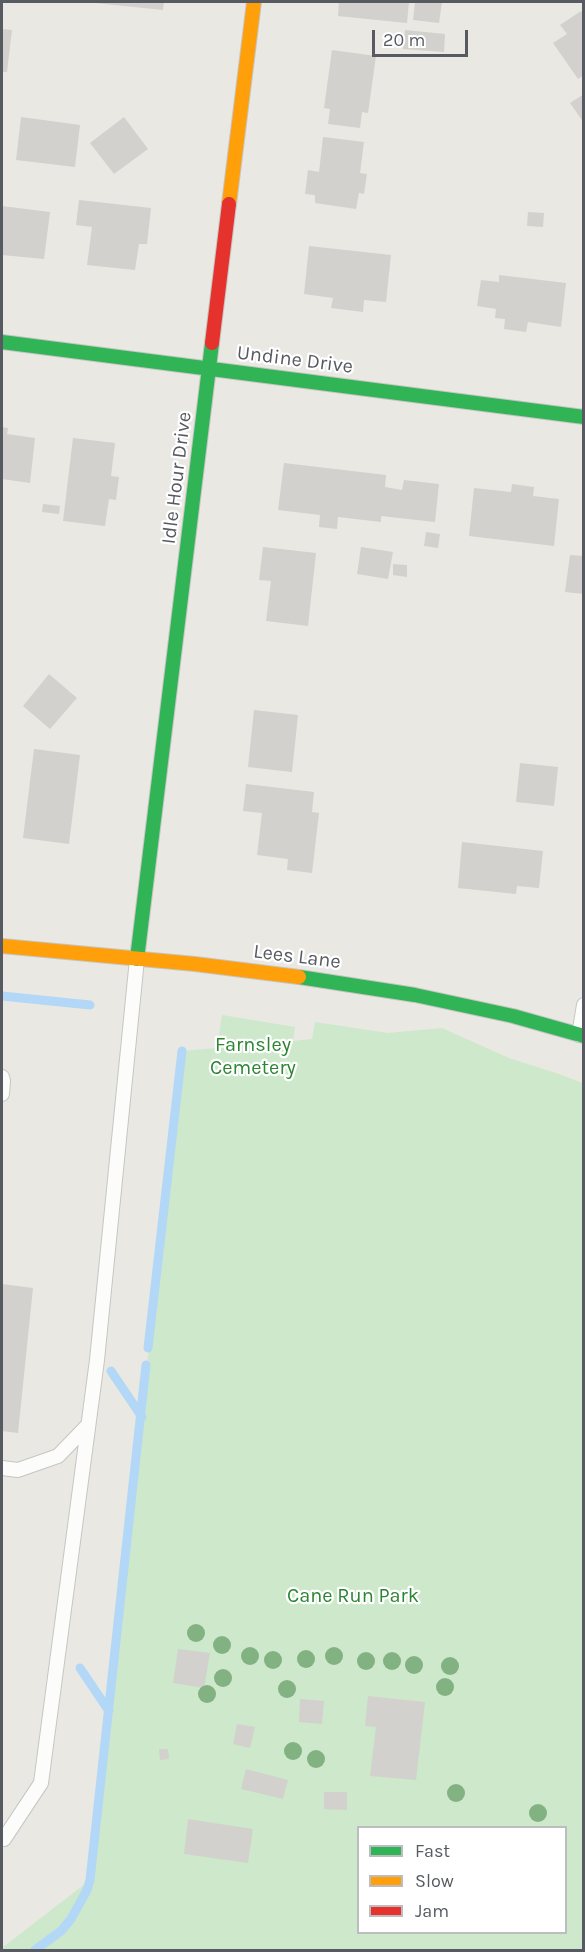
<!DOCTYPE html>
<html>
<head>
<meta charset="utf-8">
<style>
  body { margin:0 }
  #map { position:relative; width:585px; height:1952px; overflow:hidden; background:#eae8e2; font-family:Karla,sans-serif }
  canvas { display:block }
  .frame { position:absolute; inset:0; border:3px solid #575b61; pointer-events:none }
  .legend { position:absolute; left:357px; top:1826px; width:210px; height:108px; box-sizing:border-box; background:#fff; border:2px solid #bcbdc0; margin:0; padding:8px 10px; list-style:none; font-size:18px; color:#575b61 }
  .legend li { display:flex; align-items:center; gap:12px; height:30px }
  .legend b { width:30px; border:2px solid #bcbdc0 }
  .scale { position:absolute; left:372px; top:30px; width:96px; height:27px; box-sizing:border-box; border:3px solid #575b61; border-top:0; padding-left:8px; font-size:18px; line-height:21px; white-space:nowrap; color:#575b61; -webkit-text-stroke:4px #fff; paint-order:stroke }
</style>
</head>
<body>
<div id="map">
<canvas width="585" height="1952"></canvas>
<div class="frame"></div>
<ul class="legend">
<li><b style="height:8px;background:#30b455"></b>Fast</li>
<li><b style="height:8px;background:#ff9f0a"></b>Slow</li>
<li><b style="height:8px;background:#e5322d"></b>Jam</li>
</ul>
<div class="scale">20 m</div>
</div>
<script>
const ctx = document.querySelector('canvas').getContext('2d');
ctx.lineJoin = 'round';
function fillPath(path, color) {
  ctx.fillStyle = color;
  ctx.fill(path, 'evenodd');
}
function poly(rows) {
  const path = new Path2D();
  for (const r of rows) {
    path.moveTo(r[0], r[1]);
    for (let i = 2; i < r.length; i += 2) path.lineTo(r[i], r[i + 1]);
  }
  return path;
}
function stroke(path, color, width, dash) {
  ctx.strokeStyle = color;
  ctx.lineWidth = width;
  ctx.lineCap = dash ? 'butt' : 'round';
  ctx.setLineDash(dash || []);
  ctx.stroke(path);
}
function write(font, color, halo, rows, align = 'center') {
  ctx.font = font + ' Karla,sans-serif';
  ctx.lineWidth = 4.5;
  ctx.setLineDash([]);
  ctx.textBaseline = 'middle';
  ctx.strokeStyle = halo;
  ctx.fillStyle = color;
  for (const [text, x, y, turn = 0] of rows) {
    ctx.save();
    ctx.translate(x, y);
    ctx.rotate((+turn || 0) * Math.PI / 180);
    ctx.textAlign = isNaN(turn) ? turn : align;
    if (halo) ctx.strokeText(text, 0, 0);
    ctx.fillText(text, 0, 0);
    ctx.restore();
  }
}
const green = poly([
  [222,1015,295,1027,293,1041,312,1039,315,1022,388,1033,442,1028,509,1058,556,1073,583,1083,583,1950,2,1950,2,1948,90,1880,182,1051,217,1048],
  [358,1828,566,1828,566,1932,358,1932]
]);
const stream = poly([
  [2,996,90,1005],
  [148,1348,182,1051],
  [111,1371,142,1417],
  [80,1668,109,1711],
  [35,1950,61,1931,71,1919,87,1890,90,1880,146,1365]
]);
const building = poly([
  [95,2,164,2,163,10,95,3],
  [339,2,409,2,407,23,338,16],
  [415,2,442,2,439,23,413,20],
  [581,11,584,15,584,75,578,79,553,43,567,34,560,25],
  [2,29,12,30,7,72,2,72],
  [405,30,445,34,444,52,403,49],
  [332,50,376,56,368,113,362,112,360,128,328,124,330,109,324,108],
  [584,94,584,123,570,103],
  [21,117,80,125,75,167,16,160],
  [124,117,148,149,114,174,90,143],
  [323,137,364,142,360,173,367,174,364,194,359,193,356,209,315,203,315,195,305,194,308,170,319,172],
  [79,200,151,208,147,244,139,244,135,270,87,265,92,227,76,225],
  [2,206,50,212,44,259,2,255],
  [528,212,544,213,543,227,527,226],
  [309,246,391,255,386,302,364,300,363,312,331,308,333,298,304,294],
  [499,275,566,283,561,327,528,322,526,332,504,329,505,319,495,318,496,309,477,306,481,280,499,282],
  [2,427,8,428,7,434,35,438,30,483,2,479],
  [73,438,115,443,111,476,119,477,116,500,109,499,105,526,63,521],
  [284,463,386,475,385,487,402,490,404,480,439,484,435,522,381,516,381,522,338,517,337,529,319,527,320,515,278,510],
  [512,484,534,487,533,496,559,499,554,546,469,536,474,488,511,492],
  [43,504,60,506,59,514,42,512],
  [426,532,440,534,438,548,424,546],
  [263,547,316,553,308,626,266,621,271,581,259,580],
  [361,547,393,552,388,579,357,574],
  [570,555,584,556,584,594,565,592],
  [393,564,407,565,407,577,393,575],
  [49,674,77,698,50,729,23,706],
  [254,710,298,715,292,772,248,767],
  [34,749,80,755,69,844,23,838],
  [520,763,558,767,554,806,516,802],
  [246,784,314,792,312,812,319,813,312,873,287,870,288,859,257,855,262,813,243,811],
  [462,842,543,851,539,888,517,886,516,894,458,888],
  [2,1284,33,1288,18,1433,2,1431],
  [178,1649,210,1653,204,1688,173,1683],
  [368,1696,425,1702,416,1780,370,1776,376,1727,365,1726],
  [300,1699,324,1701,322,1724,299,1722],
  [237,1724,255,1727,250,1748,233,1744],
  [159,1749,168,1749,169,1759,160,1760],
  [246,1769,288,1780,283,1799,241,1789],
  [324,1792,347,1792,347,1810,324,1809],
  [188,1819,253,1829,248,1863,184,1854]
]);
const lane = poly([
  [579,1035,584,1005],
  [2,1077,3,1081,2,1094],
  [2,1468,18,1470,58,1456,88,1425],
  [2,1839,4,1839,41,1783,97,1360,137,959]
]);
const fast = poly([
  [2,342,584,417],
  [137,959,212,343],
  [299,977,415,995,513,1016,584,1036]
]);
const slow = poly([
  [229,204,254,2],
  [2,946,195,964,299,977]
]);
const jam = poly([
  [212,343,229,204]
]);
const trees = [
  [196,1633],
  [222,1645],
  [250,1656],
  [334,1656],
  [306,1659],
  [273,1660],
  [366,1661],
  [392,1661],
  [414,1665],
  [450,1666],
  [223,1678],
  [445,1687],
  [287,1689],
  [207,1694],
  [293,1751],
  [316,1759],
  [456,1793],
  [538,1813]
];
const streetNames = [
  ["Undine Drive",295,360,7],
  ["Idle Hour Drive",177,478,-83],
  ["Lees Lane",297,957,7]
];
const parkNames = [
  ["Farnsley",253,1045],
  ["Cemetery",253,1068],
  ["Cane Run Park",353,1596]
];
fillPath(green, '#cee8cb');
stroke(stream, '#b3d7f6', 9);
fillPath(building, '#d2d1cd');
stroke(lane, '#c5c6c4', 16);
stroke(fast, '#c5c5c4', 16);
stroke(slow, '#c5c5c4', 16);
stroke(jam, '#c5c5c4', 16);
stroke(lane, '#fcfcfb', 14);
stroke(fast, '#30b455', 14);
stroke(slow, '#ff9f0a', 14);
stroke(jam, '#e5322d', 14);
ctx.fillStyle = '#82b281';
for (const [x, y] of trees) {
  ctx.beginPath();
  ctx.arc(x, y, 9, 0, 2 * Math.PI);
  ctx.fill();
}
write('20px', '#575b61', '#fff', streetNames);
write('20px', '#2c8532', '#fff', parkNames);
</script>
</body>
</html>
